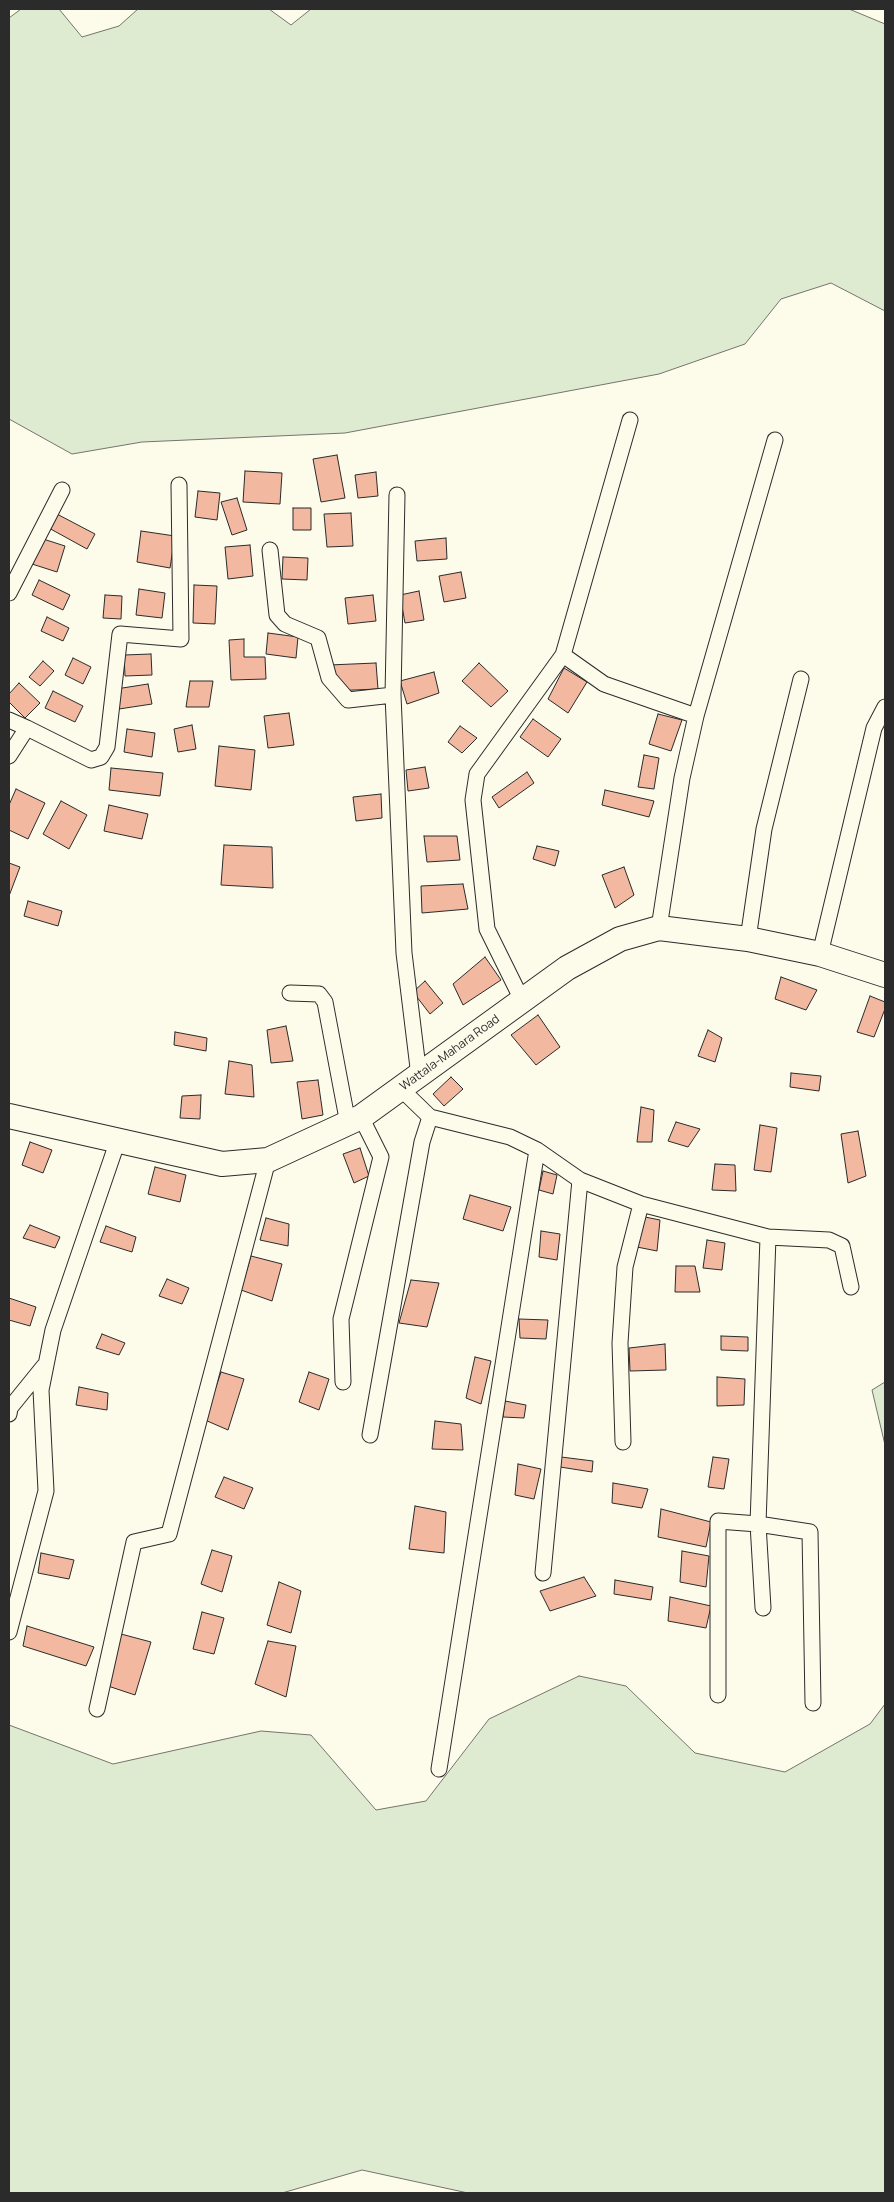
<!DOCTYPE html>
<html>
<head>
<meta charset="utf-8">
<style>
  body { margin:0 }
  #map { position:relative; width:894px; height:2202px; overflow:hidden; background:#fdfbea; font-family:Manrope,sans-serif }
  canvas { display:block }
  .frame { position:absolute; inset:0; border:10px solid #2b2b2b; pointer-events:none }
</style>
</head>
<body>
<div id="map">
<canvas width="894" height="2202"></canvas>
<div class="frame"></div>
</div>
<script>
const ctx = document.querySelector('canvas').getContext('2d');
ctx.lineJoin = 'round';
function fillPath(path, color) {
  ctx.fillStyle = color;
  ctx.fill(path, 'evenodd');
}
function poly(rows) {
  const path = new Path2D();
  for (const r of rows) {
    path.moveTo(r[0], r[1]);
    for (let i = 2; i < r.length; i += 2) path.lineTo(r[i], r[i + 1]);
  }
  return path;
}
function stroke(path, color, width, dash) {
  ctx.strokeStyle = color;
  ctx.lineWidth = width;
  ctx.lineCap = dash ? 'butt' : 'round';
  ctx.setLineDash(dash || []);
  ctx.stroke(path);
}
function write(font, color, halo, rows, align = 'center') {
  ctx.font = font + ' Manrope,sans-serif';
  ctx.lineWidth = 4;
  ctx.setLineDash([]);
  ctx.textBaseline = 'middle';
  ctx.strokeStyle = halo;
  ctx.fillStyle = color;
  for (const [text, x, y, turn = 0] of rows) {
    ctx.save();
    ctx.translate(x, y);
    ctx.rotate((+turn || 0) * Math.PI / 180);
    ctx.textAlign = isNaN(turn) ? turn : align;
    if (halo) ctx.strokeText(text, 0, 0);
    ctx.fillText(text, 0, 0);
    ctx.restore();
  }
}
const green = poly([
  [21,9,59,9,82,37,119,26,138,9,269,9,291,25,311,9,849,9,885,24,885,311,831,283,781,299,745,344,659,374,345,433,142,442,72,454,9,419,9,18,21,9],
  [885,1382,885,1445,872,1390,885,1382],
  [579,1676,626,1686,695,1753,785,1772,870,1724,885,1704,885,2193,468,2193,362,2170,282,2193,9,2193,9,1725,113,1764,261,1731,311,1735,376,1810,426,1801,489,1719,579,1676]
]);
const building = poly([
  [337,455,345,498,321,502,313,459,337,455],
  [245,471,282,473,280,504,243,502,245,471],
  [376,472,378,496,358,498,355,475,376,472],
  [198,491,220,493,217,520,195,517,198,491],
  [237,498,247,530,232,535,221,502,237,498],
  [293,508,311,508,311,530,293,530,293,508],
  [55,513,95,534,87,549,47,527,55,513],
  [351,513,353,546,327,547,324,514,351,513],
  [141,531,175,536,170,568,137,562,141,531],
  [40,538,65,546,57,572,32,564,40,538],
  [446,538,447,559,417,561,415,541,446,538],
  [250,545,253,576,228,579,225,547,250,545],
  [283,557,308,558,307,580,282,579,283,557],
  [461,572,466,598,444,602,439,576,461,572],
  [39,580,70,595,63,610,32,595,39,580],
  [194,585,217,586,215,624,193,623,194,585],
  [139,589,165,593,162,618,136,615,139,589],
  [419,591,424,620,405,623,400,595,419,591],
  [105,595,122,596,121,619,103,618,105,595],
  [373,595,376,621,348,624,345,598,373,595],
  [47,617,69,628,63,641,41,631,47,617],
  [268,633,298,637,296,658,266,654,268,633],
  [244,639,244,657,265,657,266,679,231,680,229,640,244,639],
  [151,654,152,675,125,676,124,655,151,654],
  [73,658,91,667,83,684,65,675,73,658],
  [43,661,54,671,40,686,29,677,43,661],
  [376,663,378,689,330,691,329,665,376,663],
  [479,663,508,691,491,707,462,681,479,663],
  [564,668,587,682,568,713,548,699,564,668],
  [434,672,439,693,407,704,400,681,434,672],
  [190,681,213,681,209,707,186,707,190,681],
  [19,683,40,703,25,718,9,702,9,694,19,683],
  [148,684,152,704,119,709,116,689,148,684],
  [53,691,83,706,75,722,45,708,53,691],
  [289,713,294,745,268,748,264,716,289,713],
  [658,714,682,720,671,751,649,744,658,714],
  [533,719,561,739,548,757,520,737,533,719],
  [192,725,196,749,178,752,174,729,192,725],
  [460,726,477,738,462,753,448,742,460,726],
  [127,729,155,733,152,757,124,752,127,729],
  [219,746,255,750,251,790,215,786,219,746],
  [644,755,659,758,654,789,638,787,644,755],
  [425,767,429,788,408,791,406,770,425,767],
  [111,768,163,773,160,796,109,790,111,768],
  [527,772,534,783,499,808,492,797,527,772],
  [16,789,45,803,28,839,9,830,9,805,16,789],
  [605,790,654,801,649,817,602,805,605,790],
  [381,794,382,818,356,821,353,797,381,794],
  [61,801,87,815,69,849,43,834,61,801],
  [109,805,148,814,142,839,104,831,109,805],
  [424,836,457,836,460,860,427,862,424,836],
  [224,845,272,847,273,888,221,885,224,845],
  [537,846,559,851,555,866,533,859,537,846],
  [9,863,20,867,9,896,9,863],
  [624,867,634,895,615,908,602,875,624,867],
  [463,884,468,909,422,913,421,886,463,884],
  [28,901,62,911,58,926,24,916,28,901],
  [485,957,501,980,463,1005,453,984,485,957],
  [781,977,817,990,806,1010,775,999,781,977],
  [425,981,443,1003,430,1014,413,992,425,981],
  [870,996,885,1002,885,1009,874,1037,857,1032,870,996],
  [538,1015,560,1047,536,1065,511,1035,538,1015],
  [286,1026,293,1061,271,1063,267,1030,286,1026],
  [708,1030,722,1038,715,1062,698,1056,708,1030],
  [175,1032,207,1038,206,1051,174,1045,175,1032],
  [229,1061,252,1065,254,1097,225,1094,229,1061],
  [791,1073,821,1076,819,1091,790,1087,791,1073],
  [451,1077,463,1089,444,1106,433,1094,451,1077],
  [318,1080,323,1115,302,1119,297,1082,318,1080],
  [201,1095,200,1119,180,1118,182,1096,201,1095],
  [641,1107,654,1110,652,1142,637,1142,641,1107],
  [676,1122,700,1129,688,1147,668,1141,676,1122],
  [760,1125,777,1128,771,1172,754,1170,760,1125],
  [858,1131,866,1176,848,1183,841,1134,858,1131],
  [30,1142,52,1150,43,1173,22,1165,30,1142],
  [360,1148,369,1176,354,1183,343,1154,360,1148],
  [715,1164,735,1165,736,1191,712,1190,715,1164],
  [155,1167,186,1175,180,1202,148,1194,155,1167],
  [543,1171,557,1175,553,1194,539,1190,543,1171],
  [470,1195,511,1207,503,1231,463,1219,470,1195],
  [645,1217,660,1220,657,1251,637,1247,645,1217],
  [266,1218,289,1224,288,1246,260,1240,266,1218],
  [30,1225,60,1237,55,1248,23,1238,30,1225],
  [106,1226,136,1237,132,1252,100,1242,106,1226],
  [541,1231,560,1234,557,1260,539,1257,541,1231],
  [707,1240,725,1243,722,1270,703,1268,707,1240],
  [251,1256,282,1264,272,1301,241,1290,251,1256],
  [676,1266,695,1266,700,1292,675,1292,676,1266],
  [167,1279,189,1288,182,1304,159,1296,167,1279],
  [411,1280,439,1283,427,1327,399,1323,411,1280],
  [9,1298,36,1307,30,1326,9,1320,9,1298],
  [519,1319,548,1320,546,1339,520,1338,519,1319],
  [102,1334,125,1343,119,1355,96,1348,102,1334],
  [721,1336,748,1337,748,1351,721,1350,721,1336],
  [665,1344,666,1370,630,1371,629,1348,665,1344],
  [475,1357,491,1361,481,1404,466,1398,475,1357],
  [221,1372,244,1379,228,1430,205,1420,221,1372],
  [309,1372,329,1379,319,1410,299,1402,309,1372],
  [717,1377,745,1379,744,1405,717,1406,717,1377],
  [79,1387,108,1393,107,1410,76,1405,79,1387],
  [505,1401,526,1405,524,1418,503,1417,505,1401],
  [435,1421,461,1424,463,1450,432,1449,435,1421],
  [561,1457,593,1461,592,1472,560,1467,561,1457],
  [713,1457,729,1459,724,1489,708,1487,713,1457],
  [518,1464,541,1469,534,1499,515,1495,518,1464],
  [224,1477,253,1488,244,1509,215,1497,224,1477],
  [613,1483,648,1489,642,1508,612,1503,613,1483],
  [415,1506,446,1512,444,1553,409,1549,415,1506],
  [661,1509,711,1522,706,1547,658,1537,661,1509],
  [212,1550,232,1556,222,1592,201,1584,212,1550],
  [682,1551,709,1556,706,1587,680,1582,682,1551],
  [41,1553,74,1560,69,1579,38,1573,41,1553],
  [584,1577,596,1596,550,1611,540,1591,584,1577],
  [615,1580,653,1587,651,1600,614,1594,615,1580],
  [279,1582,301,1591,291,1633,267,1625,279,1582],
  [670,1597,711,1606,706,1628,668,1621,670,1597],
  [202,1612,224,1618,214,1654,193,1649,202,1612],
  [27,1626,94,1647,86,1666,23,1646,27,1626],
  [121,1634,151,1642,135,1695,108,1686,121,1634],
  [268,1641,296,1646,286,1697,255,1684,268,1641]
]);
const street = poly([
  [397,495,393,695,404,953,419,1076],
  [270,550,277,615,285,624,318,638,329,678,348,700,393,695],
  [9,593,62,490],
  [563,655,604,684,696,716],
  [9,720,27,728,9,756],
  [27,728,91,760,101,757,107,747,120,634,181,639,179,485],
  [659,928,682,778,696,716,775,440],
  [748,939,764,829,801,679],
  [820,954,874,728,885,707],
  [290,993,319,994,325,1002,348,1124],
  [522,1000,487,929,473,800,477,774,563,655,630,420],
  [401,1089,430,1117,510,1137,537,1150,580,1180,641,1204,768,1237,829,1240,842,1246,851,1287],
  [343,1382,341,1319,381,1157,361,1117],
  [9,1414,10,1408,44,1366],
  [370,1435,422,1142,430,1117],
  [623,1442,620,1343,625,1267,641,1204],
  [543,1573,580,1180],
  [763,1608,758,1524,768,1237],
  [9,1632,46,1491,41,1390,53,1330,118,1140],
  [718,1695,718,1521,758,1524,810,1532,813,1703],
  [97,1709,134,1542,169,1534,268,1160],
  [439,1769,537,1150]
]);
const primary = poly([
  [9,1116,222,1164,268,1160,361,1117,567,968,620,939,659,928,748,939,820,954,885,975]
]);
const streetNames = [
  ["Wattala-Mahara Road",450,1053,-36]
];
fillPath(green, '#deebd1');
stroke(green, '#74746e', 1);
fillPath(building, '#f2b8a0');
stroke(building, '#2b2b2b', 1);
stroke(street, '#2b2b2b', 17);
stroke(primary, '#2b2b2b', 26);
stroke(street, '#fdfbea', 15);
stroke(primary, '#fdfbea', 24);
write('12px', '#2b2b2b', '#fdfbea', streetNames);
</script>
</body>
</html>
